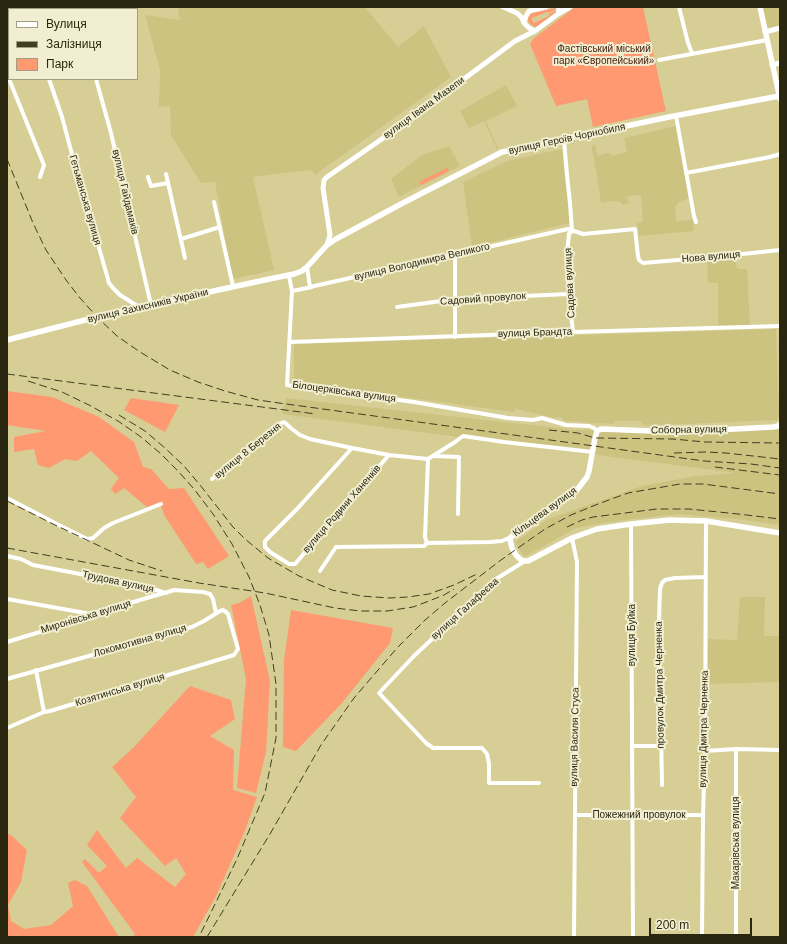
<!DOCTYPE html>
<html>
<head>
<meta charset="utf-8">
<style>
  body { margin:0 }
  #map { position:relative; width:787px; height:944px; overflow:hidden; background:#d6ce94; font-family:Helvetica,sans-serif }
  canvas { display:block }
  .frame { position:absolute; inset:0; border:8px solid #2a2710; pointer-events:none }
  .legend { position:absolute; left:8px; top:8px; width:130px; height:72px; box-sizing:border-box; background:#f2eed1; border:1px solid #a29e84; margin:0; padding:5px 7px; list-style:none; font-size:12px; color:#2a2710 }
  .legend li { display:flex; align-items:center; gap:8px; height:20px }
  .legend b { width:20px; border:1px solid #a29e84 }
  .scale { position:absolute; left:649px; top:918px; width:103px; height:18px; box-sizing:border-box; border:2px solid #2a2710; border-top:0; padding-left:5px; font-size:12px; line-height:14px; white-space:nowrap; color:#2a2710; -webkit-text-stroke:3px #f2eed1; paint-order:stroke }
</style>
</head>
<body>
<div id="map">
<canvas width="787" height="944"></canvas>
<div class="frame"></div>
<ul class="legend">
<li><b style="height:5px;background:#fff"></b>Вулиця</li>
<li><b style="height:5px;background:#403d21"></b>Залізниця</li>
<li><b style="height:11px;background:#fe9972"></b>Парк</li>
</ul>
<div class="scale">200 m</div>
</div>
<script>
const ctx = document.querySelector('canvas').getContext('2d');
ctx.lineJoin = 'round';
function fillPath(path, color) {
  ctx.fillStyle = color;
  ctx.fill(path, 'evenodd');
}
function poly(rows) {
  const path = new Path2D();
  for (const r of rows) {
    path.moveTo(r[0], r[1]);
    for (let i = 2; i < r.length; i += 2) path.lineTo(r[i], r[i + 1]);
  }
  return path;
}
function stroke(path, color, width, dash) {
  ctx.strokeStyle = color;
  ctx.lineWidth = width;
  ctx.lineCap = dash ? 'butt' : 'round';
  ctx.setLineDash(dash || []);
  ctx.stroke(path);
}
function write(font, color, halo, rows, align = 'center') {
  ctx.font = font + ' Helvetica,sans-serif';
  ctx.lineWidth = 4;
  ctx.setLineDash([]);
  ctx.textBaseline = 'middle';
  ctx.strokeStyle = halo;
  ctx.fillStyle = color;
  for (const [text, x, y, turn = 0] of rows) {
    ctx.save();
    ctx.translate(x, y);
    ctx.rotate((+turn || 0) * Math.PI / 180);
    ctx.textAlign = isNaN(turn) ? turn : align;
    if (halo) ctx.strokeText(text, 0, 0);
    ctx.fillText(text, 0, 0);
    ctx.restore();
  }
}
const built = poly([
  [178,7,365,7,398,47,424,26,451,77,315,175,312,170,274,174,253,177,274,270,233,279,223,227,215,182,201,183,171,135,170,106,159,107,160,70,145,15,180,20,178,11],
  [762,7,780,7,780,27,770,29,767,27],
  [506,85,517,106,486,121,498,148,497,149,484,121,469,128,460,111],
  [676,126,689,198,679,202,675,207,676,221,693,220,694,231,639,236,637,223,643,222,641,195,627,196,629,203,622,205,621,202,612,201,601,203,594,157,591,146,595,145,597,156,608,153,612,156,627,152,624,138],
  [449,146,460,166,399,197,391,179,422,155],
  [562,149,570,223,472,247,463,182,507,161],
  [735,259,737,268,739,269,747,269,750,326,718,326,718,283,708,283,707,261],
  [776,329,779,417,777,418,777,420,707,423,706,423,689,424,642,425,642,421,615,421,614,424,564,421,561,417,555,418,515,409,514,412,321,386,294,382,294,344],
  [286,398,576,430,780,430,780,525,746,520,678,514,608,522,576,528,524,557,515,542,548,519,588,505,642,486,696,476,736,473,282,414],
  [740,597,765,597,764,636,780,636,780,682,708,684,708,639,737,640]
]);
const green = poly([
  [575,7,643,7,666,111,593,127,587,99,556,106,530,44,533,39],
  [555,8,557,9,548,13,547,12,532,18,532,20,534,23,549,16,549,14,558,10,558,11,538,26,535,27,530,24,528,21,528,19,529,16,532,13],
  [447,168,449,171,421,185,419,182],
  [7,391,52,397,99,417,134,442,143,467,151,469,169,489,184,488,229,556,208,569,203,562,196,564,164,515,160,502,147,507,124,488,115,494,111,489,119,478,91,451,77,461,65,459,49,468,38,465,34,449,14,452,14,437,46,431,7,425],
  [131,398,179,405,165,432,124,410],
  [251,596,270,681,266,752,256,793,237,788,246,679,231,605,239,603],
  [291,610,393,628,390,643,342,703,296,751,283,747,284,660],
  [190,686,231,700,235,719,210,736,234,750,233,790,257,797,244,833,216,896,193,937,132,937,135,934,82,862,85,859,99,873,107,866,87,845,97,830,126,868,137,858,175,887,186,874,176,858,165,866,120,818,136,797,112,767,133,748],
  [7,834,11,835,27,850,21,882,8,905,11,921,24,929,51,925,73,906,68,883,75,880,87,886,119,937,7,937]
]);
const minor = poly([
  [25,7,26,9],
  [62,7,63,9],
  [679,7,688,43,692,53],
  [659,60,767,40],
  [9,79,44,165,40,177],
  [49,79,62,117,77,173,94,230,109,283,113,288,120,295,139,307],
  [96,79,111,133,151,305],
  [676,116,694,216,696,222],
  [564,140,567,175,570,203,572,231,569,234,567,253,569,294,573,332],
  [686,173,770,157,780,154],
  [166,174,185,258],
  [148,177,151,186,168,183],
  [214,202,233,286],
  [181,239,220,227],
  [455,254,455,337],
  [307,267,310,287,568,229,583,234,635,229,638,256,639,260,643,263,724,256,780,250],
  [289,276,292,291,287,385,314,389,414,402,508,418,533,420,542,418,566,425,589,426,594,428,597,431],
  [292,291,312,287],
  [397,307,456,299,569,294],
  [290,342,573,332,780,326],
  [352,448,297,509,265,541,265,547,270,552,289,564,295,564,389,455],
  [434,456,459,457,458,514],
  [212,479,246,453,258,441,275,428,279,424,284,422,292,429,300,435,310,439,352,448,389,455,428,459],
  [7,498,57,524,87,539,93,538,104,528,113,523,161,504],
  [631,524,633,937],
  [572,538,577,562,574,937],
  [427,543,425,537,428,459,455,442,463,436,504,442,593,452],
  [7,556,21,559,33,565,148,587,165,593,174,590,203,592,210,594,213,599,216,613],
  [525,561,496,579,414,656,379,693,426,743,433,748,482,748,487,754,489,764,489,783,539,783],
  [320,571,336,547,424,546,427,543,490,542,502,541,511,537],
  [7,599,91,614],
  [7,642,56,627,92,614,164,593],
  [36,670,44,712],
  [7,679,192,627,204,621,220,611,223,610,226,612,228,614,238,649,234,655,50,711,44,712,7,728],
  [633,746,661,746],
  [736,749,736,937],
  [705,751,736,749,780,750],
  [662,785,660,676,658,652,660,589,662,583,665,580,675,578,705,577],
  [575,815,703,815],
  [702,937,703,815,705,751,706,521]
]);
const tertiary = poly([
  [503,7,517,13,522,18,524,23],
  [558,14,570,7],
  [535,31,529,28,524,23,526,16,529,11,546,7],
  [765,32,780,28],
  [772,65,780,63],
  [327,245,330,235,323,188,324,180,327,177,402,125,515,41,535,31,558,14,559,9,558,7]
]);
const secondary = poly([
  [760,7,780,99],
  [7,340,97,317,158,303,274,278,294,274,302,271,307,267,327,245,336,239,401,204,502,152,669,117,779,96],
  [780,424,778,426,773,427,678,432,601,429,597,431,595,438,589,471,587,477,580,486,576,491,549,509,511,537,510,540,512,548,516,555,521,560,525,561,528,561,572,538,597,529,631,524,670,520,706,521,780,533]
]);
const rail = poly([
  [7,159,33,223,46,250,66,280,80,298,97,317,117,336,140,352,170,370,198,382,225,391,258,400,279,403,704,461,751,464,780,468],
  [7,374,316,414],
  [28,381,62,392,89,405,118,421,141,437,160,453,178,471,194,489,213,514,232,544,249,577,260,605,269,635,276,684,276,738,265,793,237,859,199,937],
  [119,415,145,431,165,448,184,466,200,485,233,527,245,539,268,558,299,576,332,590,361,596,389,598,408,597,429,594,454,585,477,574],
  [549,430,578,433,595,438,673,439,705,442,780,443],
  [674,453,706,452,726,453,780,459],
  [715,467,780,475],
  [7,501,53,524,129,560,162,571],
  [567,527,582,520,593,517,657,509,689,509,738,514,780,519],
  [7,548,199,583,265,593,335,608,360,611,387,611,413,607,429,601,444,595,454,589],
  [207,937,270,834,321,745,354,698,397,648,424,621,445,603,501,560,545,529,571,515,598,504,628,493,680,484,703,484,780,494]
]);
const parkNames = [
  ["Фастівський міський",604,49],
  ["парк «Європейський»",604,61]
];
const streetNames = [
  ["вулиця Івана Мазепи",424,108,-36],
  ["вулиця Героїв Чорнобиля",567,139,-12],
  ["вулиця Гайдамаків",125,192,77],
  ["Гетьманська вулиця",85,200,74],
  ["Нова вулиця",711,257,-5],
  ["вулиця Володимира Великого",422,262,-13],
  ["Садова вулиця",570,283,-93],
  ["Садовий провулок",483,299,-4],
  ["вулиця Захисників України",148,306,-13],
  ["вулиця Брандта",535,333,-2],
  ["Білоцерківська вулиця",344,392,8],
  ["Соборна вулиця",689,430,-1],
  ["вулиця 8 Березня",248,451,-39],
  ["вулиця Родини Ханенків",342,509,-49],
  ["Кільцева вулиця",545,512,-36],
  ["Трудова вулиця",118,582,12],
  ["вулиця Галафеєва",465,609,-42],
  ["Миронівська вулиця",86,617,-17],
  ["вулиця Буйка",632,635,-90],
  ["Локомотивна вулиця",140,641,-16],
  ["провулок Дмитра Черненка",660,685,-91],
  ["Козятинська вулиця",120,690,-17],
  ["вулиця Дмитра Черненка",704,729,-89],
  ["вулиця Василя Стуса",575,737,-89],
  ["Пожежний провулок",639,815],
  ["Макарівська вулиця",736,843,-90]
];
fillPath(built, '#ccc381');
fillPath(green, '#fe9972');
stroke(minor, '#fff', 4);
stroke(tertiary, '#fff', 5);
stroke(secondary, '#fff', 5.5);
stroke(rail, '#403d21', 1, [8, 4]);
write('10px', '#431c0d', '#f2eed1', parkNames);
write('10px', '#2a2710', '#f2eed1', streetNames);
</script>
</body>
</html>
